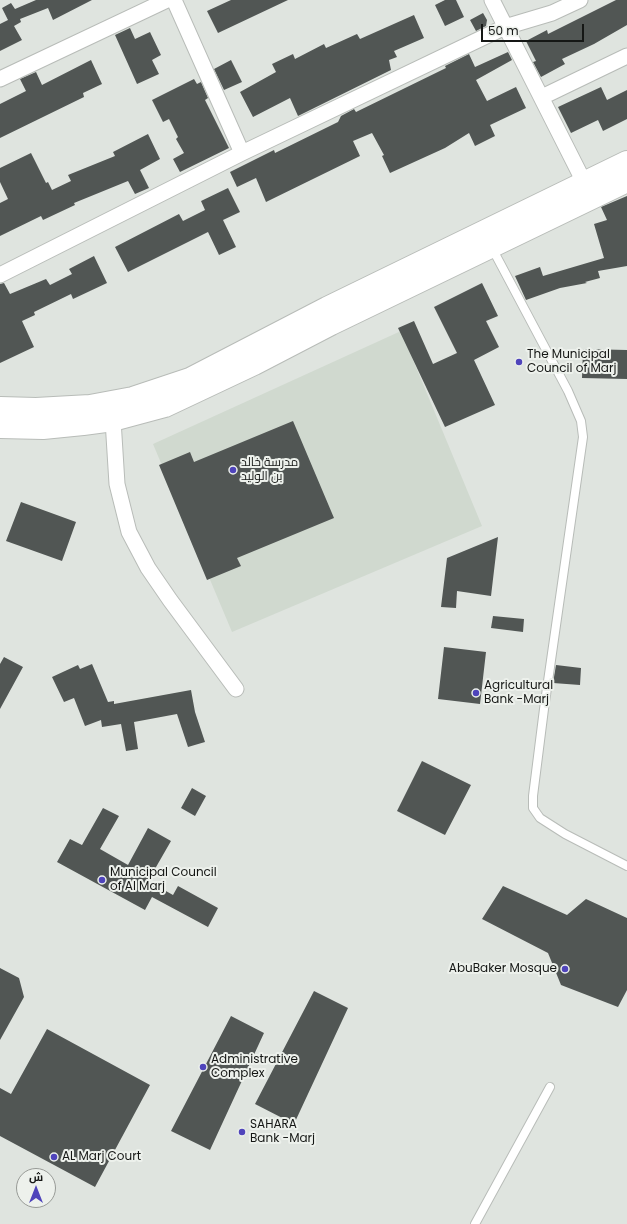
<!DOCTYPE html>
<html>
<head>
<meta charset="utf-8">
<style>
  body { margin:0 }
  #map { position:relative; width:627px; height:1224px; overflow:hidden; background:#dfe4df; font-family:Poppins,Cairo,sans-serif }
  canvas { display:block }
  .north { position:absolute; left:16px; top:1168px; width:40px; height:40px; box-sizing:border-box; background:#edf1ec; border:1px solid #979a96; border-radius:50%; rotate:0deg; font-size:11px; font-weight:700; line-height:16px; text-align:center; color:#151715 }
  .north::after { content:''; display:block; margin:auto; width:14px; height:18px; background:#4f44bb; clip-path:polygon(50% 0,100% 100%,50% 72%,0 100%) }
  .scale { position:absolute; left:481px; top:24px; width:103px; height:18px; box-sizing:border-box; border:2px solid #151715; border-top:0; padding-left:5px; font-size:12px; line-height:14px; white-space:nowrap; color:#151715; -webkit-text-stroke:3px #edf1ec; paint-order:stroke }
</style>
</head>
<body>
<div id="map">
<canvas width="627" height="1224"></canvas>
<div class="north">ش</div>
<div class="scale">50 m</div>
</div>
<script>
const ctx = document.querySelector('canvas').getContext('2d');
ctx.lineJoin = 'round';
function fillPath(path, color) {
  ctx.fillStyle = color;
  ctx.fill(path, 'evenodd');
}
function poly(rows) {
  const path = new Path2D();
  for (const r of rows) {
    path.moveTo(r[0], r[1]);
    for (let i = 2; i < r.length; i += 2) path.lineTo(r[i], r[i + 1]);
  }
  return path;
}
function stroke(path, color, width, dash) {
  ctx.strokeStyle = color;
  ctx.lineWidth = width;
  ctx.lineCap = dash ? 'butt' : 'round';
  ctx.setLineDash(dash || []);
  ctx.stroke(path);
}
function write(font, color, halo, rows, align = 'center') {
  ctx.font = font + ' Poppins,Cairo,sans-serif';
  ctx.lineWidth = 4;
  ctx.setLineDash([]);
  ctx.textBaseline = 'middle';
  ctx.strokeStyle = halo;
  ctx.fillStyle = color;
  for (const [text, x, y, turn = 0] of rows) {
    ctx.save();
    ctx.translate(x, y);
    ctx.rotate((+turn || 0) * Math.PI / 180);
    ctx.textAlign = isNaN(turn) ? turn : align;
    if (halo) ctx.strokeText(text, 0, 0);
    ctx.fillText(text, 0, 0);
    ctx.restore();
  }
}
const built = poly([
  [401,331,482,526,232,632,153,444]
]);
const building = poly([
  [36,0,92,0,53,20,48,8,20,19,21,22,14,26,22,40,0,51,0,24,8,20,2,8,11,3,15,9],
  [231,0,288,0,218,33,207,11],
  [445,0,456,0,464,17,445,26,435,5],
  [616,0,627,0,627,25,594,44,562,59,565,64,541,77,533,62,536,61,526,41,547,30,548,34],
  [483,13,487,20,486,26,476,31,470,20],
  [414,15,424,38,394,51,397,57,389,60,391,70,298,116,290,98,253,117,240,92,276,72,272,64,293,54,295,59,324,44,326,48,357,34,360,39],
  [130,28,135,39,150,32,161,55,152,60,159,74,137,84,115,35],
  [508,52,512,60,476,80,487,101,516,87,526,108,490,125,495,136,475,146,469,133,445,148,390,173,382,156,384,155,372,133,353,141,360,156,266,202,256,178,237,187,230,172,274,150,275,153,338,122,341,116,354,109,356,112,446,68,445,66,469,54,475,67],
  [91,60,102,84,83,93,84,97,0,138,0,104,26,91,20,79,36,72,42,85],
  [231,60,242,82,224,90,214,69],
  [194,79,197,84,201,82,208,98,205,100,229,148,180,172,173,159,184,153,176,139,178,137,169,119,163,122,152,100],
  [601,87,607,100,627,90,627,119,603,131,598,120,571,133,558,107],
  [148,134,160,159,140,170,149,188,135,194,128,181,74,203,75,205,43,220,41,216,0,236,0,203,8,199,0,182,0,168,31,153,46,183,48,182,52,190,71,181,68,175,115,156,113,152],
  [228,188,240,212,223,220,236,247,219,255,208,232,128,272,115,247,179,214,183,221,205,210,201,201],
  [627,196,627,266,598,271,600,278,585,282,587,283,560,288,526,300,515,276,540,267,543,276,604,258,594,224,607,220,601,207],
  [94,256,107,283,73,299,71,294,34,312,35,315,22,321,34,347,0,363,0,284,4,283,10,294,46,279,50,285,72,274,69,269],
  [482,283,498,316,486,321,499,347,474,360,495,405,445,427,398,328,414,321,433,364,457,353,434,307],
  [583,349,627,350,627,379,582,378],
  [293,421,334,518,237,558,241,566,207,580,159,465,190,452,194,462],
  [21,502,76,522,62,561,6,541],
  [498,537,491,596,457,591,456,608,441,607,447,558],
  [493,616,524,619,523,632,491,628],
  [444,647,486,652,480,704,438,699],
  [4,657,23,667,0,709,0,664],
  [92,664,108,702,114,701,114,704,191,690,195,712,205,742,188,747,177,714,134,722,138,749,126,751,121,724,102,727,101,720,85,726,74,698,64,702,52,677,78,665,80,669],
  [556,665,581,668,580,685,553,683],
  [422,761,471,785,445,835,397,811],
  [192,788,206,796,195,816,181,808],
  [103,808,119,816,100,849,128,865,148,828,171,841,148,881,173,895,178,886,218,908,208,927,152,897,145,910,57,862,70,839,82,845],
  [503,886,567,915,586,899,627,918,627,990,618,1007,561,985,548,953,482,919],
  [0,968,19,978,24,997,0,1040],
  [314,991,348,1008,294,1124,255,1104],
  [231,1016,264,1033,210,1150,171,1131],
  [47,1029,150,1085,95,1187,0,1136,0,1088,11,1094]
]);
const lane = poly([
  [492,248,568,391,581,421,583,437,544,709,533,796,533,808,540,818,565,834,627,866],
  [475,1224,550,1087]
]);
const street = poly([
  [174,0,242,153],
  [492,0,588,190],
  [0,79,167,0],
  [542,97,627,56],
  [0,275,242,153,505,27,552,13,580,0],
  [113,420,117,484,129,532,148,568,170,600,236,689]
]);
const primary = poly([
  [0,408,36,409,90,406,133,398,190,379,327,308,627,162],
  [0,427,43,428,83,424,113,420,165,406,254,364,331,324,627,181]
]);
const markers = [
  [519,362,4,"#4f44bb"],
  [233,470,4,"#4f44bb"],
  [476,693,4,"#4f44bb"],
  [102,880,4,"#4f44bb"],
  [565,969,4,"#4f44bb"],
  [203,1067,4,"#4f44bb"],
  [242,1132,4,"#4f44bb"],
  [54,1157,4,"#4f44bb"]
];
const poiNames = [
  ["The Municipal",527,355],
  ["Council of Marj",527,369],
  ["مدرسة خالد",241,463],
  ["بن الوليد",241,477],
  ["Agricultural",484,686],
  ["Bank -Marj",484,700],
  ["Municipal Council",110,873],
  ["of Al Marj",110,887],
  ["AbuBaker Mosque",557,969,"right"],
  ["Administrative",211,1060],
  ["Complex",211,1074],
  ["SAHARA",250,1125],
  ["Bank -Marj",250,1139],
  ["AL Marj Court",62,1157]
];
fillPath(built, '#d0d9cf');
fillPath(building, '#515654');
stroke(lane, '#b8bcb8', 10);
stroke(street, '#b8bcb8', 17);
stroke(primary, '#b8bcb8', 24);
stroke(lane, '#fff', 8);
stroke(street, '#fff', 15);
stroke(primary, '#fff', 22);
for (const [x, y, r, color] of markers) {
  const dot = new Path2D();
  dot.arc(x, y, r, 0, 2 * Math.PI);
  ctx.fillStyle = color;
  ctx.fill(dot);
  stroke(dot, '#edf1ec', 1.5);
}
write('12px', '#151715', '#edf1ec', poiNames, 'left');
</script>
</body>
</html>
